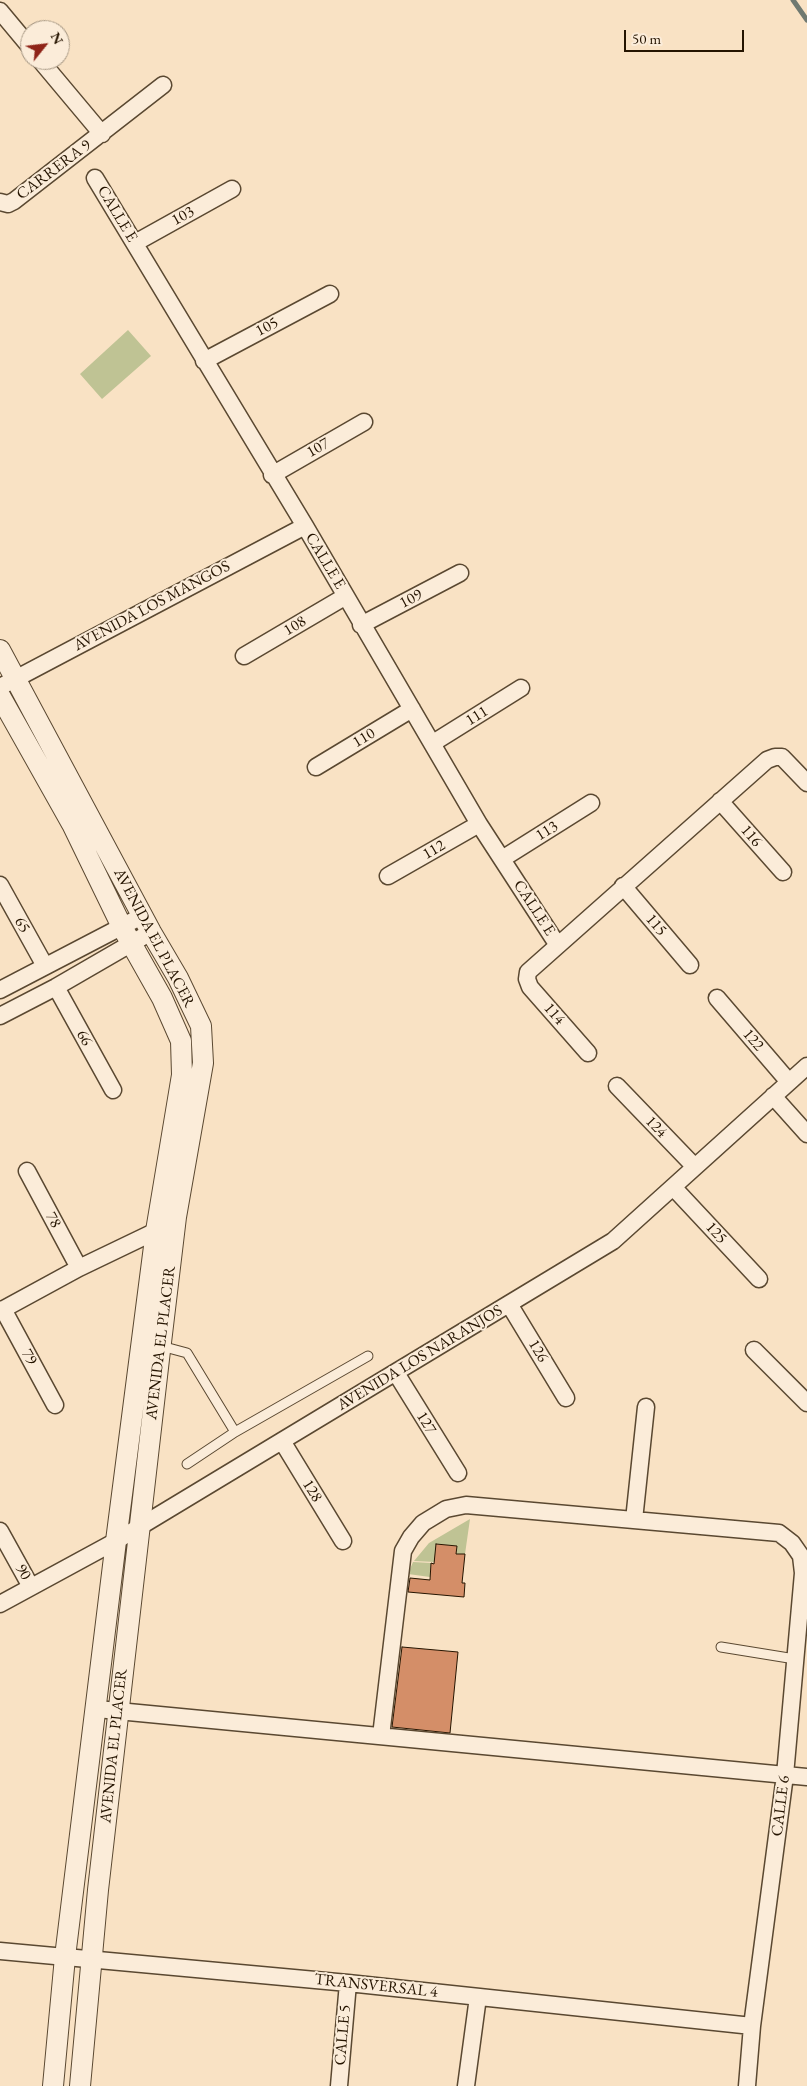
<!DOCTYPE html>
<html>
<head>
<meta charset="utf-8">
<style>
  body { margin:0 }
  #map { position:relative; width:807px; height:2086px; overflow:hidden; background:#f9e2c4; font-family:"EB Garamond",serif }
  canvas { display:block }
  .north { position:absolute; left:20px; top:20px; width:50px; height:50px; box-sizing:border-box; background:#fbecd9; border:1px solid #a59682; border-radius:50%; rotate:61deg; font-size:14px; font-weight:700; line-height:20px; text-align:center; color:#251400 }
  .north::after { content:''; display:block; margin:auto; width:18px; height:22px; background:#8f2418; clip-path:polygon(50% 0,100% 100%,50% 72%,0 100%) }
  .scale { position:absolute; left:624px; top:30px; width:120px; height:22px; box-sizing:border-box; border:2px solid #251400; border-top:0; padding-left:6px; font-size:15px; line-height:18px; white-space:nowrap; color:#251400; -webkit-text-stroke:4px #fbecd9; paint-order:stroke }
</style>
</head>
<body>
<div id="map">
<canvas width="807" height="2086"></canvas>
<div class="north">N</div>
<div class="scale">50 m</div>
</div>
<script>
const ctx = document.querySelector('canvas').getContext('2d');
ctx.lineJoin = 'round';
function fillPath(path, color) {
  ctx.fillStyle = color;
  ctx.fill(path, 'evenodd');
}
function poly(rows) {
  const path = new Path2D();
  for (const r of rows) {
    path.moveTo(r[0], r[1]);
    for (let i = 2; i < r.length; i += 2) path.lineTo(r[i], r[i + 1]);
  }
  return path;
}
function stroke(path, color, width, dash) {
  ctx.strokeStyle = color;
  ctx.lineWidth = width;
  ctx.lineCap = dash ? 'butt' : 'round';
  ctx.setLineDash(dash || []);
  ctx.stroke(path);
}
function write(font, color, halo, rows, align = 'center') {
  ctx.font = font + ' "EB Garamond",serif';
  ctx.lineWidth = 4;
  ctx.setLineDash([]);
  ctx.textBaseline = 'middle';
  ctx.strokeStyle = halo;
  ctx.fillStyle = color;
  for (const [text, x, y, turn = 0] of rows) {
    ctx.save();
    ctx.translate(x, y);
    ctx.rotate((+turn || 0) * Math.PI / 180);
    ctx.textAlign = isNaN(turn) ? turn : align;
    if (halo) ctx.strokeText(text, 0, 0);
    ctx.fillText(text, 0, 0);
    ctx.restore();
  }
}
const green = poly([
  [128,330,151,356,102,399,80,374],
  [470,1519,465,1554,456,1554,457,1546,437,1544,435,1562,414,1561,429,1543],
  [413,1562,431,1563,430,1577,408,1574]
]);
const stream = poly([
  [793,0,807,20]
]);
const building = poly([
  [436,1544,457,1546,456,1554,465,1554,462,1583,465,1583,464,1597,408,1592,410,1578,430,1580,431,1563,434,1564,436,1544],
  [402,1647,458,1652,450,1733,392,1727,402,1647]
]);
const service = poly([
  [161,1346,187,1353,235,1432,368,1356],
  [187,1464,235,1432],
  [721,1647,795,1659]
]);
const minor = poly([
  [0,11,30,47],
  [40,60,102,134],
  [95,178,305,526,479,824,557,944],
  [0,202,8,204,14,201,163,85],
  [135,243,232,189],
  [204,361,330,294],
  [272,475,364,422],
  [361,625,460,573],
  [244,656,346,596],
  [0,687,305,526],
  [433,743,521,688],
  [316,767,412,709],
  [720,801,783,872],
  [502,859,591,803],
  [388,876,479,824],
  [0,885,45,966],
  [623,886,690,965],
  [56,987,113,1090],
  [0,990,142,916],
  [717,998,789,1082],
  [0,1016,56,987,151,932],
  [588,1053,530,987,527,979,528,972,767,760,775,757,782,757,807,783],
  [617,1086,695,1167],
  [773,1096,807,1134],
  [27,1171,79,1268],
  [673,1187,759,1279],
  [509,1304,566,1398],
  [3,1309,55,1405],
  [0,1311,79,1268,156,1231],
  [754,1350,807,1403],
  [396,1373,458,1473],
  [282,1441,343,1541],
  [634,1520,646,1407],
  [0,1531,31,1587],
  [0,1604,116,1541,613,1241,807,1066],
  [97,1709,807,1777],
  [381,1736,403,1551,411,1537,423,1523,446,1509,466,1505,779,1533,792,1543,801,1556,803,1573,785,1775,752,2026,747,2086],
  [0,1951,348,1983,752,2026],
  [339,2086,348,1983],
  [466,2086,478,1997]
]);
const tertiary = poly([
  [0,650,151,932,178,978,201,1026,203,1063,176,1217,159,1359,98,1890,80,2086],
  [0,696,72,824,122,927,162,998,181,1041,182,1075,156,1231,116,1541,65,1957,53,2086]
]);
const streetNames = [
  ["CARRERA 9",54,170,-37],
  ["CALLE E",117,214,59],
  ["103",183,216,-29],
  ["105",267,327,-28],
  ["107",318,448,-30],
  ["CALLE E",325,561,59],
  ["109",411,599,-28],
  ["AVENIDA LOS MANGOS",152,606,-28],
  ["108",295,626,-31],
  ["111",477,716,-32],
  ["110",364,738,-31],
  ["113",547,831,-32],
  ["116",751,836,49],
  ["112",434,850,-30],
  ["CALLE E",534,908,57],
  ["65",22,925,61],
  ["115",656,925,49],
  ["AVENIDA EL PLACER",154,938,62],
  ["114",554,1014,49],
  ["66",84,1038,61],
  ["122",753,1040,49],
  ["124",656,1127,46],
  ["78",53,1220,62],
  ["125",716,1233,47],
  ["AVENIDA EL PLACER",161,1343,-83],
  ["126",538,1351,59],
  ["79",29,1357,61],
  ["AVENIDA LOS NARANJOS",420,1358,-31],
  ["127",426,1423,58],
  ["128",312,1491,58],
  ["90",23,1572,61],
  ["AVENIDA EL PLACER",114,1746,-84],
  ["CALLE 6",781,1806,-83],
  ["TRANSVERSAL 4",376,1986,6],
  ["CALLE 5",343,2035,-85]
];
fillPath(green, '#bfc394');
stroke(stream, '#6f7971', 5);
fillPath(building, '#d48e68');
stroke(building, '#251400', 1);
stroke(service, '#5a4831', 11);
stroke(minor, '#5a4831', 19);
stroke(tertiary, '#5a4831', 22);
stroke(service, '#fbecd9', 9);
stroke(minor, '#fbecd9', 16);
stroke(tertiary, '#fbecd9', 20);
write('16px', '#251400', '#fbecd9', streetNames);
</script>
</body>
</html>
